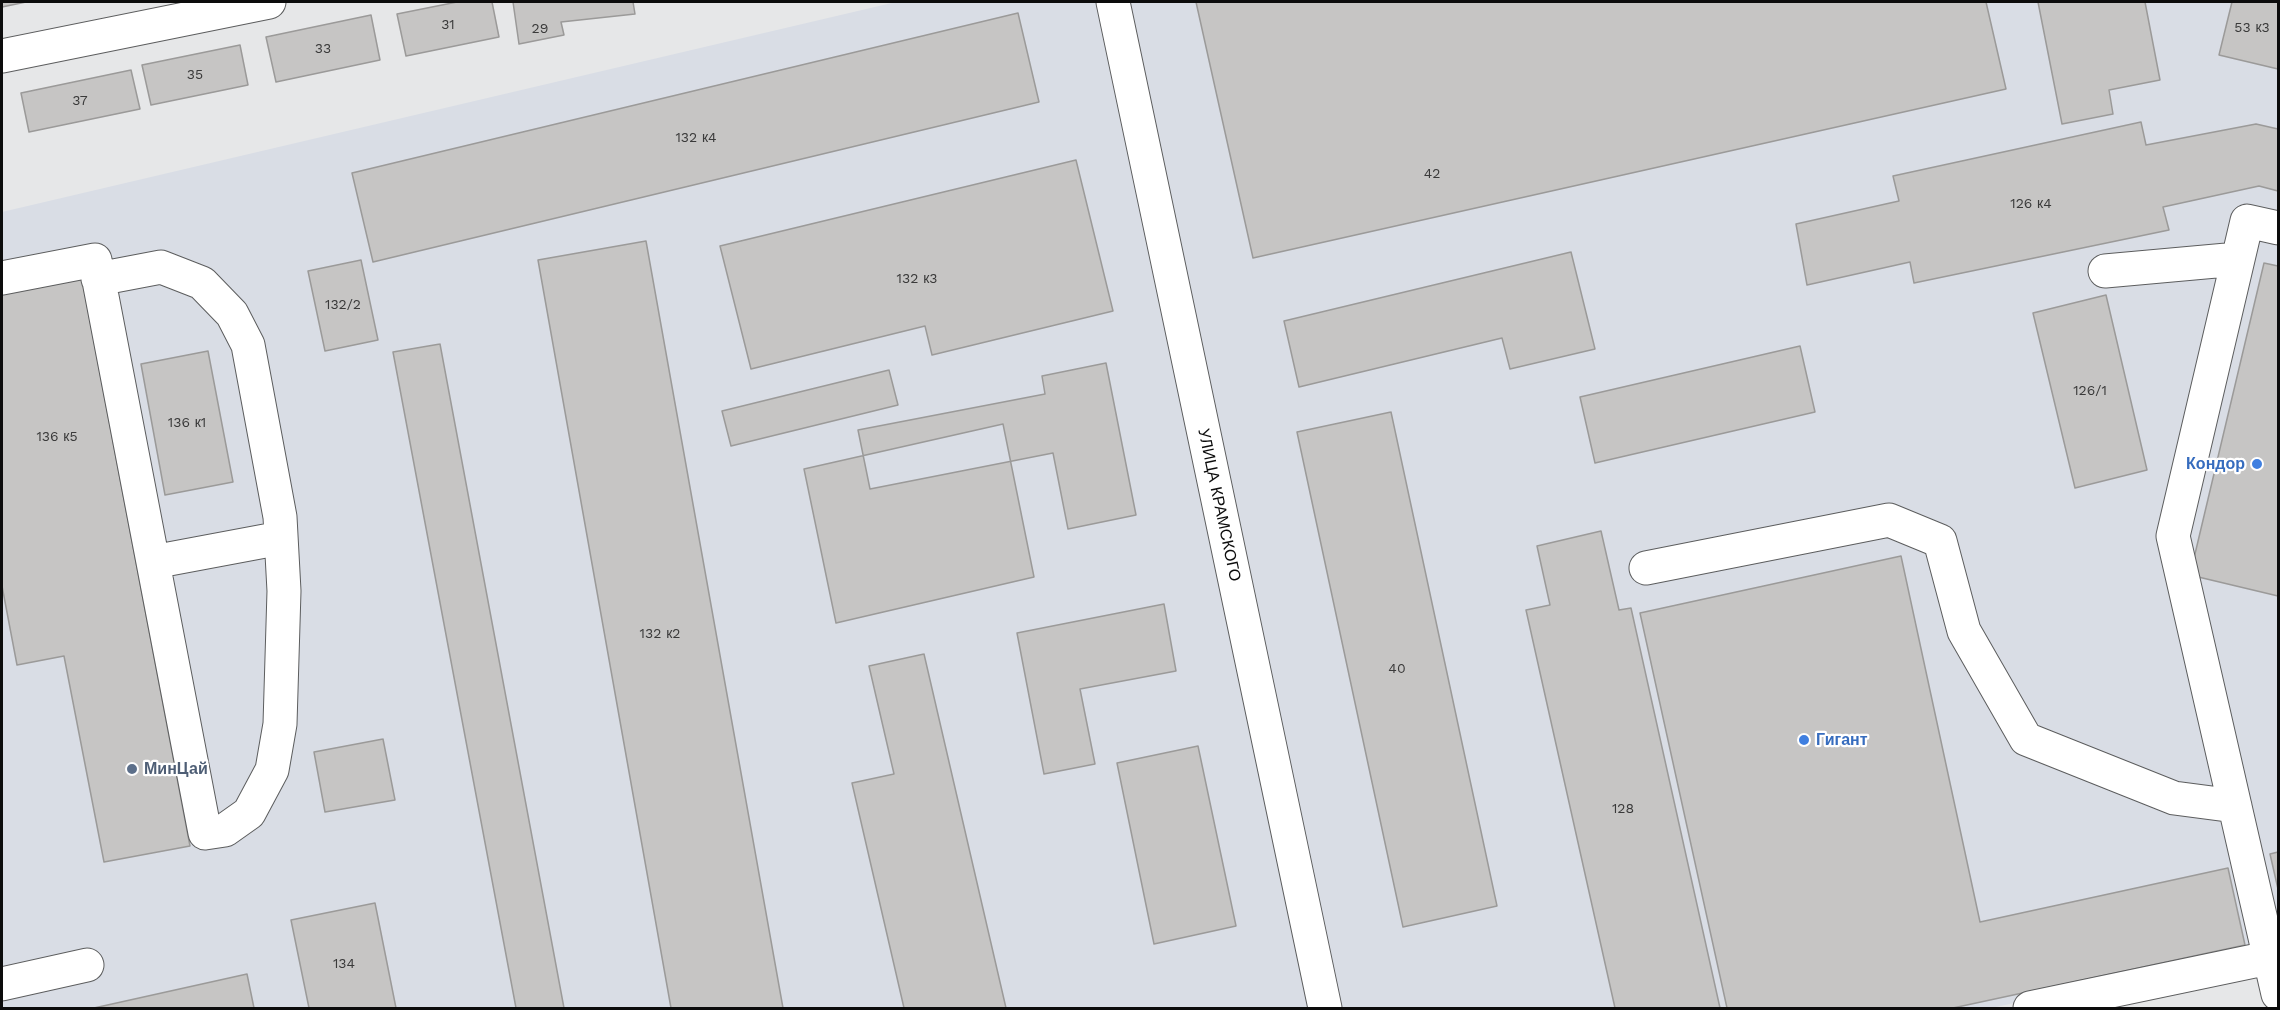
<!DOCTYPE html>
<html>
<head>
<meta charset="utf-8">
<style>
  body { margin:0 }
  #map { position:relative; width:2280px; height:1010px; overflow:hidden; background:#e6e7e8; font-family:"Work Sans",sans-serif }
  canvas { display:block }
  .frame { position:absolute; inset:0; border:3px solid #0c0c0c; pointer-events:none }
</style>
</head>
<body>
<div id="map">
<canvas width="2280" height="1010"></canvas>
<div class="frame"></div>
</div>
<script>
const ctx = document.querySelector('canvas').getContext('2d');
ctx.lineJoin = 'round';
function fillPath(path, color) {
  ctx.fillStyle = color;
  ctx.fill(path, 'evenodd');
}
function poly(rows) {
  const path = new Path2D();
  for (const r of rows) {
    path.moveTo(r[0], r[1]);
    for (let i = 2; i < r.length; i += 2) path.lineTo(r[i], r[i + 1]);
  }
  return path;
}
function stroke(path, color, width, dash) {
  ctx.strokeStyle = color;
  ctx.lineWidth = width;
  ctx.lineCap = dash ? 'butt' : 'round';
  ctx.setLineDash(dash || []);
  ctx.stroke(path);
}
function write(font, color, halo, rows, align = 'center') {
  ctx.font = font + ' "Work Sans",sans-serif';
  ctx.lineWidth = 4.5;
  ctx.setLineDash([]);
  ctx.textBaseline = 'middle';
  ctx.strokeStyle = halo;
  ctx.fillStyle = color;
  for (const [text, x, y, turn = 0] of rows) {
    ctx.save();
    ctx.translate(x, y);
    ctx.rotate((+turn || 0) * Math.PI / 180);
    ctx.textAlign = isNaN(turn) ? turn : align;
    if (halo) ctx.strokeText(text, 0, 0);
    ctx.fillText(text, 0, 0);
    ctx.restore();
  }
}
const built = poly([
  [896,2,2278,2,2278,947,1991,1008,2,1008,2,212]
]);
const building = poly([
  [2,2,26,2,2,7,2,2],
  [457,2,492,2,499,37,406,56,397,14,457,2],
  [513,2,633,2,635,14,561,22,564,35,519,44,513,2],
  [1196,2,1986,2,2006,89,1253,258,1196,2],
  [2038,2,2145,2,2160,80,2109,90,2113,114,2062,124,2038,2],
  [2232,2,2278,2,2278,69,2219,55,2232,2],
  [1018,13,1039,102,373,262,352,173,1018,13],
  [371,15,380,60,276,82,266,37,371,15],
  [240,45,248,85,151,105,142,65,240,45],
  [131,70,140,109,29,132,21,93,131,70],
  [2141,122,2146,145,2256,124,2278,129,2278,191,2259,186,2163,207,2169,230,1914,283,1910,262,1807,285,1796,224,1899,201,1893,176,2141,122],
  [1076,160,1113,311,932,355,925,326,751,369,720,246,1076,160],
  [646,241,783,1008,671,1008,538,260,646,241],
  [1571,252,1595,349,1510,369,1502,338,1299,387,1284,321,1571,252],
  [361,260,378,340,325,351,308,271,361,260],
  [2264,263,2278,266,2278,596,2190,575,2264,263],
  [81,273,190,846,104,862,64,656,17,665,2,586,2,288,81,273],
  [2106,295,2147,470,2075,488,2033,313,2106,295],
  [440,344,564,1008,516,1008,393,352,440,344],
  [1800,346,1815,412,1595,463,1580,397,1800,346],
  [208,351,233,482,165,495,141,364,208,351],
  [1106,363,1136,515,1068,529,1053,453,870,489,858,430,1045,394,1042,376,1106,363],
  [889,370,898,405,731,446,722,411,889,370],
  [1391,412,1497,906,1403,927,1297,432,1391,412],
  [1003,424,1034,577,836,623,804,469,1003,424],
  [1601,531,1619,610,1631,608,1720,1008,1615,1008,1526,610,1550,605,1537,546,1601,531],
  [1901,556,1980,922,2228,868,2245,945,1953,1008,1727,1008,1640,613,1901,556],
  [1164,604,1176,671,1080,689,1095,764,1044,774,1017,633,1164,604],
  [924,654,1006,1008,904,1008,852,783,894,774,869,666,924,654],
  [383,739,395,800,325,812,314,752,383,739],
  [1198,746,1236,926,1154,944,1117,763,1198,746],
  [2278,852,2278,889,2270,854,2278,852],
  [375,903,396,1008,309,1008,291,920,375,903],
  [247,974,254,1008,94,1008,247,974]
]);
const minor = poly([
  [1113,2,1325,1008],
  [2,56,269,2],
  [2278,228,2247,221,2173,536,2278,994],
  [2105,271,2238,259],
  [2,278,95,260,205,833,225,830,249,813,272,770,280,724,284,591,280,517,248,345,232,314,202,283,161,267,98,279],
  [153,562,281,538],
  [1646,568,1889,520,1940,541,1964,631,2026,739,2174,798,2235,806],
  [2,984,87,965],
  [2030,1008,2278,956]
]);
const markers = [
  [2257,464,6,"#3f7fe0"],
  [1804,740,6,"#3f7fe0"],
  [132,769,6,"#5c6f8a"]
];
const numberNames = [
  ["31",448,25],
  ["53 к3",2252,28],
  ["29",540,29],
  ["33",323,49],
  ["35",195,75],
  ["37",80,101],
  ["132 к4",696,138],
  ["42",1432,174],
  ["126 к4",2031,204],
  ["132 к3",917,279],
  ["132/2",343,305],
  ["126/1",2090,391],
  ["136 к1",187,423],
  ["136 к5",57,437],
  ["132 к2",660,634],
  ["40",1397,669],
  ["128",1623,809],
  ["134",344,964]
];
const shopNames = [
  ["Кондор",2245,464],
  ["Гигант",1816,740,"left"]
];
const streetNames = [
  ["УЛИЦА КРАМСКОГО",1219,505,78]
];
const serviceNames = [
  ["МинЦай",144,769]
];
fillPath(built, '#d9dde5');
fillPath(building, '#c6c5c4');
stroke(building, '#9b9a99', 1.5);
stroke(minor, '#5c5d5e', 35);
stroke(minor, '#fff', 33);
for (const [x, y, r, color] of markers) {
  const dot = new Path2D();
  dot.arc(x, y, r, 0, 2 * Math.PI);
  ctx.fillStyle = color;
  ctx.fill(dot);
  stroke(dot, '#fff', 2);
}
write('14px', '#3a3a3a', null, numberNames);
write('bold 16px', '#366cbe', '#fff', shopNames, 'right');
write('16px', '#0c0c0c', '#fff', streetNames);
write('bold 16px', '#4e5e75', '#fff', serviceNames, 'left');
</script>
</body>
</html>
